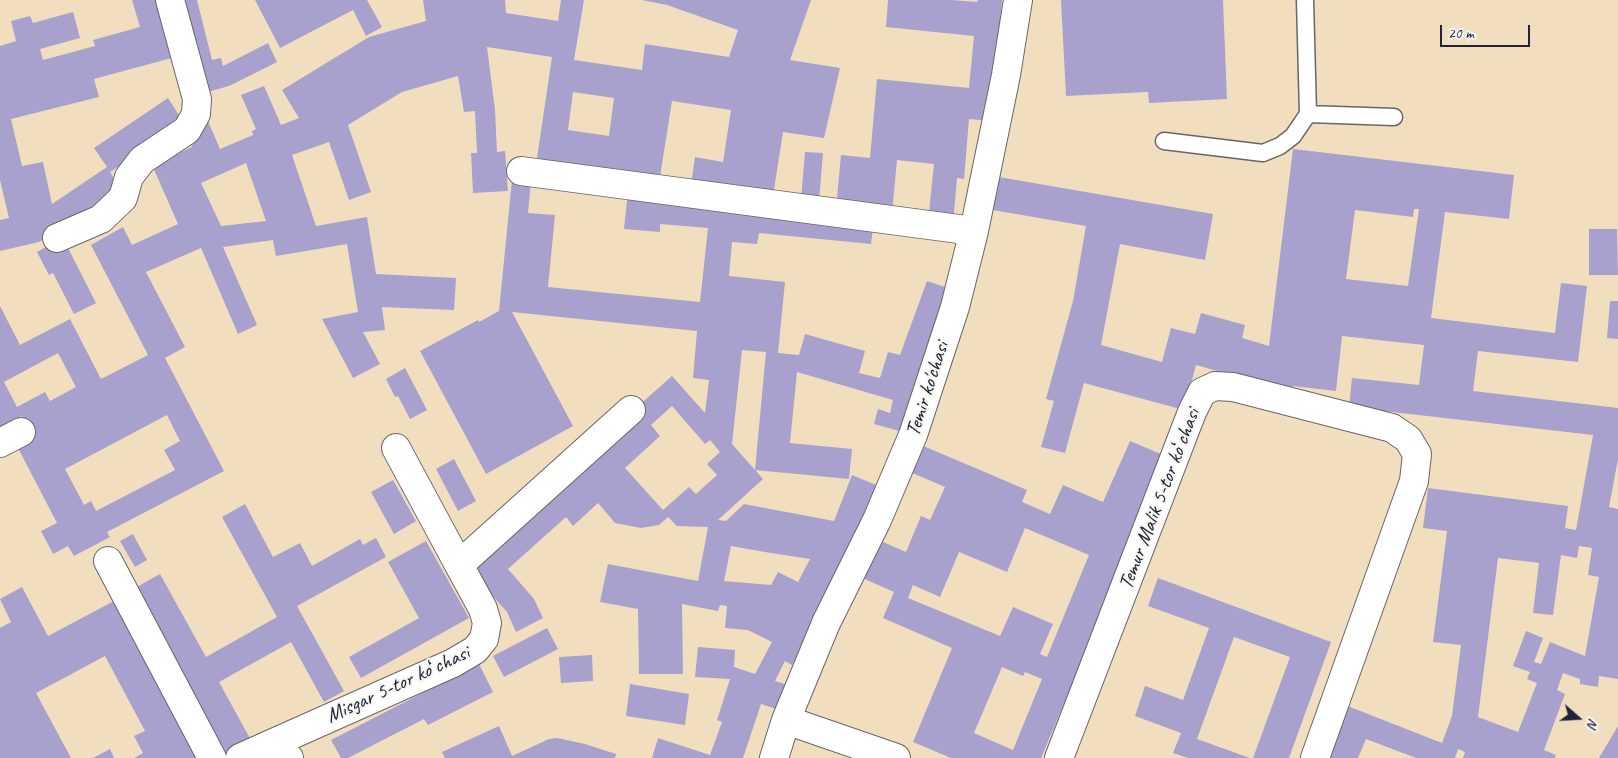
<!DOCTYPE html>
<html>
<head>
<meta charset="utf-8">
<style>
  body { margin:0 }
  #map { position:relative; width:1618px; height:758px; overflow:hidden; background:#f1debf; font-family:Caveat,sans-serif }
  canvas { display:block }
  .north { position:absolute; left:1553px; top:693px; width:50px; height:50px; -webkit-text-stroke:4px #f6f6f2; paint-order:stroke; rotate:109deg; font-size:14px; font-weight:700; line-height:20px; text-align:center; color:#22223b }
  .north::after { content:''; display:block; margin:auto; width:18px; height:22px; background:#22223b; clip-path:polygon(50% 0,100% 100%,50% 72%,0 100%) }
  .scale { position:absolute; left:1440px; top:25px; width:90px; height:22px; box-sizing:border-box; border:2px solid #22223b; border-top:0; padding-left:6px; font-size:15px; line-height:18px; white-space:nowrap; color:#22223b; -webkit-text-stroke:4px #f6f6f2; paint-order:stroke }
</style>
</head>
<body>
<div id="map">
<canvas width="1618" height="758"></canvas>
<div class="north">N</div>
<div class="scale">20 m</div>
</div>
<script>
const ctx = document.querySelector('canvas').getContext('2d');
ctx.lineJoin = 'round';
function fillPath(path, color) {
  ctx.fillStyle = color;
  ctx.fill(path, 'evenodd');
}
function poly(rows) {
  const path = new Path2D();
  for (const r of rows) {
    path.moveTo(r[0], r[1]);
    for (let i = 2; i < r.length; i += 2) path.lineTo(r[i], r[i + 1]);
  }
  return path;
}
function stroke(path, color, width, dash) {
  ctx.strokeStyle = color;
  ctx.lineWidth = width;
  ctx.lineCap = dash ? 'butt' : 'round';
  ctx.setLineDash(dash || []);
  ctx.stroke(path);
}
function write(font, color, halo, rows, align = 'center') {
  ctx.font = font + ' Caveat,sans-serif';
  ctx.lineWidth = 4;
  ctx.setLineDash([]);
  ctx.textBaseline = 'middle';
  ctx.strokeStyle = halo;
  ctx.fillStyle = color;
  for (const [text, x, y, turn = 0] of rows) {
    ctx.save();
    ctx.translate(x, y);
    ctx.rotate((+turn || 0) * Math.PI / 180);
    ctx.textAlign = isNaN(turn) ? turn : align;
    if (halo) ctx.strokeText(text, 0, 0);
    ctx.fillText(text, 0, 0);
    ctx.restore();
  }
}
const building = poly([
  [132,0,164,0,179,56,94,79,99,97,11,119,22,166,43,162,52,204,107,167,94,148,168,98,184,123,110,172,120,188,39,242,0,251,0,220,9,218,0,180,0,46,16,41,11,21,30,16,33,23,73,12,80,38,40,49,43,60,95,46,93,40,140,27],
  [173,0,197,0,212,60,221,58,223,66,268,43,277,62,229,86,200,94],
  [255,0,367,0,382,27,366,36,353,10,280,48],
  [423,0,505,0,506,13,558,21,561,0,584,0,574,60,642,70,645,44,729,57,738,30,667,5,642,0,811,0,790,60,840,68,824,138,783,132,773,196,691,184,695,157,723,162,731,110,672,101,659,183,536,165,552,57,487,47,495,110,497,152,505,151,508,191,473,193,471,153,477,153,475,111,464,112,458,76,402,92,348,125,371,192,349,200,329,142,292,155,316,226,367,217,376,274,456,278,454,310,382,307,385,330,363,332,380,364,353,378,322,319,358,312,347,244,276,256,273,240,223,247,257,325,238,334,201,248,146,272,185,347,165,358,224,471,107,532,110,537,74,556,68,546,53,554,41,531,57,523,17,446,33,438,22,416,0,427,0,306,20,345,70,319,101,379,148,355,91,245,123,227,132,245,178,224,152,165,192,147,185,131,208,121,220,149,253,135,252,131,256,129,241,95,264,86,281,125,299,118,282,90,369,37,426,21],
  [573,92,614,98,609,136,568,130],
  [246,163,266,221,221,226,201,183],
  [58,353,76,387,50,401,45,392,17,407,4,382],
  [167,415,180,441,164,450,175,470,96,511,91,501,84,505,65,469],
  [888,0,951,0,977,2,978,0,1002,0,991,121,969,119,964,179,957,178,953,224,928,222,934,164,897,160,892,213,836,208,841,155,870,158,877,79,969,88,974,36,886,27],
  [1061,0,1223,0,1227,99,1149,103,1148,92,1066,96],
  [1293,149,1514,175,1509,219,1445,212,1431,318,1555,333,1561,283,1587,286,1578,362,1478,351,1473,391,1618,408,1618,459,1609,507,1618,509,1618,679,1599,676,1598,687,1580,684,1580,679,1563,673,1557,690,1565,694,1544,750,1556,755,1555,758,1463,758,1465,752,1458,749,1455,758,1416,758,1366,739,1358,758,1324,758,1345,705,1442,743,1452,716,1461,645,1433,642,1447,531,1423,528,1428,488,1568,506,1565,528,1576,530,1593,435,1349,407,1352,378,1419,385,1424,345,1342,336,1336,391,1293,386,1292,392,1196,365,1184,410,1084,383,1065,453,1041,447,1054,401,1046,399,1073,301,1086,226,987,209,993,176,1213,214,1205,260,1120,244,1101,345,1162,362,1171,328,1195,334,1201,313,1245,325,1242,338,1269,346],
  [1414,209,1419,209,1408,286,1346,279,1355,210,1413,217],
  [1579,546,1592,548,1588,575,1599,577,1585,656,1550,642,1541,664,1534,662,1543,638,1526,631,1513,666,1530,672,1527,679,1537,683,1518,732,1478,717,1498,558,1539,563,1533,613,1553,615,1561,555,1577,558],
  [805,152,823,153,819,201,801,199],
  [512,180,531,182,528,213,555,215,548,287,700,302,708,228,660,224,660,232,624,229,628,191,874,220,871,244,759,233,757,244,732,242,729,276,785,282,778,353,799,355,805,334,865,351,859,373,880,378,888,352,900,355,927,281,951,289,903,432,874,424,878,409,890,413,893,400,797,372,790,443,852,449,849,479,755,470,766,352,742,350,732,444,763,479,718,520,726,521,744,504,834,521,852,475,876,485,849,553,792,665,785,661,775,681,785,684,776,709,761,704,743,758,652,758,658,738,710,755,722,722,717,720,730,679,695,677,698,647,735,650,734,667,755,674,772,642,748,630,725,628,727,606,720,605,718,611,682,604,683,674,639,674,638,609,600,602,608,564,698,581,708,527,677,526,668,517,659,525,641,528,615,523,598,503,573,526,566,517,508,569,534,599,543,618,516,632,507,612,469,570,636,408,672,376,705,413,709,380,693,378,697,331,512,312,573,426,486,474,420,351,478,320,479,322,499,311],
  [672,406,705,444,710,440,720,452,707,464,717,475,696,494,689,487,663,510,625,468,660,436,651,425],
  [731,546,765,552,810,559,798,582,778,572,771,585,724,581],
  [1589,229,1617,229,1618,275,1589,275],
  [63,238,96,303,74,314,53,273,49,275,37,252],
  [1610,301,1618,301,1618,339,1607,338],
  [405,368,427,410,410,419,398,396,395,397,386,379],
  [1130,441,1168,457,1041,758,951,758,913,742,952,648,883,618,894,592,858,576,874,538,906,552,921,516,930,520,945,487,910,472,921,445,1027,490,1022,502,1050,514,1063,485,1103,502],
  [1025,528,1089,555,1047,657,1040,654,1053,624,1013,607,1000,636,908,598,913,585,940,597,959,552,1007,572],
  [1002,667,1023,676,1025,672,1042,679,1013,750,974,733],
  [454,459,476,501,458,511,436,469],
  [393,480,416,521,394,534,371,492],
  [245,504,273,557,300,543,312,566,360,539,363,545,376,538,386,557,297,606,344,691,324,702,291,642,219,682,252,742,227,755,135,588,160,574,206,657,277,617,222,517],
  [133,534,147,560,135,567,120,541],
  [426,541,469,618,361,678,349,657,419,618,388,562],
  [1158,578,1331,642,1289,758,1253,758,1290,657,1234,637,1197,739,1250,758,1188,758,1173,753,1181,733,1135,716,1145,686,1183,700,1209,628,1148,606],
  [22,587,48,636,114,601,197,758,134,758,143,753,134,736,145,731,105,656,36,693,71,758,0,758,0,628,11,622,0,599],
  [547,628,558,649,504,677,493,656],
  [592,655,593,681,561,683,559,657],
  [479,664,493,692,428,725,424,719,348,758,341,758,331,740],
  [630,684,689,694,685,725,626,716],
  [499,726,512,756,549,739,557,738,585,744,616,754,615,758,445,758,442,752],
  [1618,726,1618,758,1599,758],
  [110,749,114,758,93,758]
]);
const lane = poly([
  [1308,114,1394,117],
  [1164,141,1263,153,1280,146,1293,136,1308,114,1305,0]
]);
const street = poly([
  [521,171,974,231],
  [57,238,101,219,123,198,129,177,142,160,187,130,196,114,197,99,170,0],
  [0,443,21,432],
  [396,448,459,565],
  [108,561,212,758],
  [786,720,896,758],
  [271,744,453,663,475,650,484,639,487,623,483,609,459,565,631,410],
  [240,758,271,744,289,758],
  [774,758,786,720,826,623,877,520,913,435,955,307,974,231,1006,75,1018,0],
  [1059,758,1192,412,1202,392,1215,386,1233,387,1392,428,1408,439,1417,454,1414,481,1315,758]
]);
const streetNames = [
  ["Temir ko'chasi",928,389,-72],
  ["Temur Malik 5-tor koʻchasi",1160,499,-69],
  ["Misgar 5-tor koʻchasi",398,685,-25]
];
fillPath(building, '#a8a1cd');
stroke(lane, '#6a6469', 19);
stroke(street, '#6a6469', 30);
stroke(lane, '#fff', 16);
stroke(street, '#fff', 28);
write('21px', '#22223b', '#f6f6f2', streetNames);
</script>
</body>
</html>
